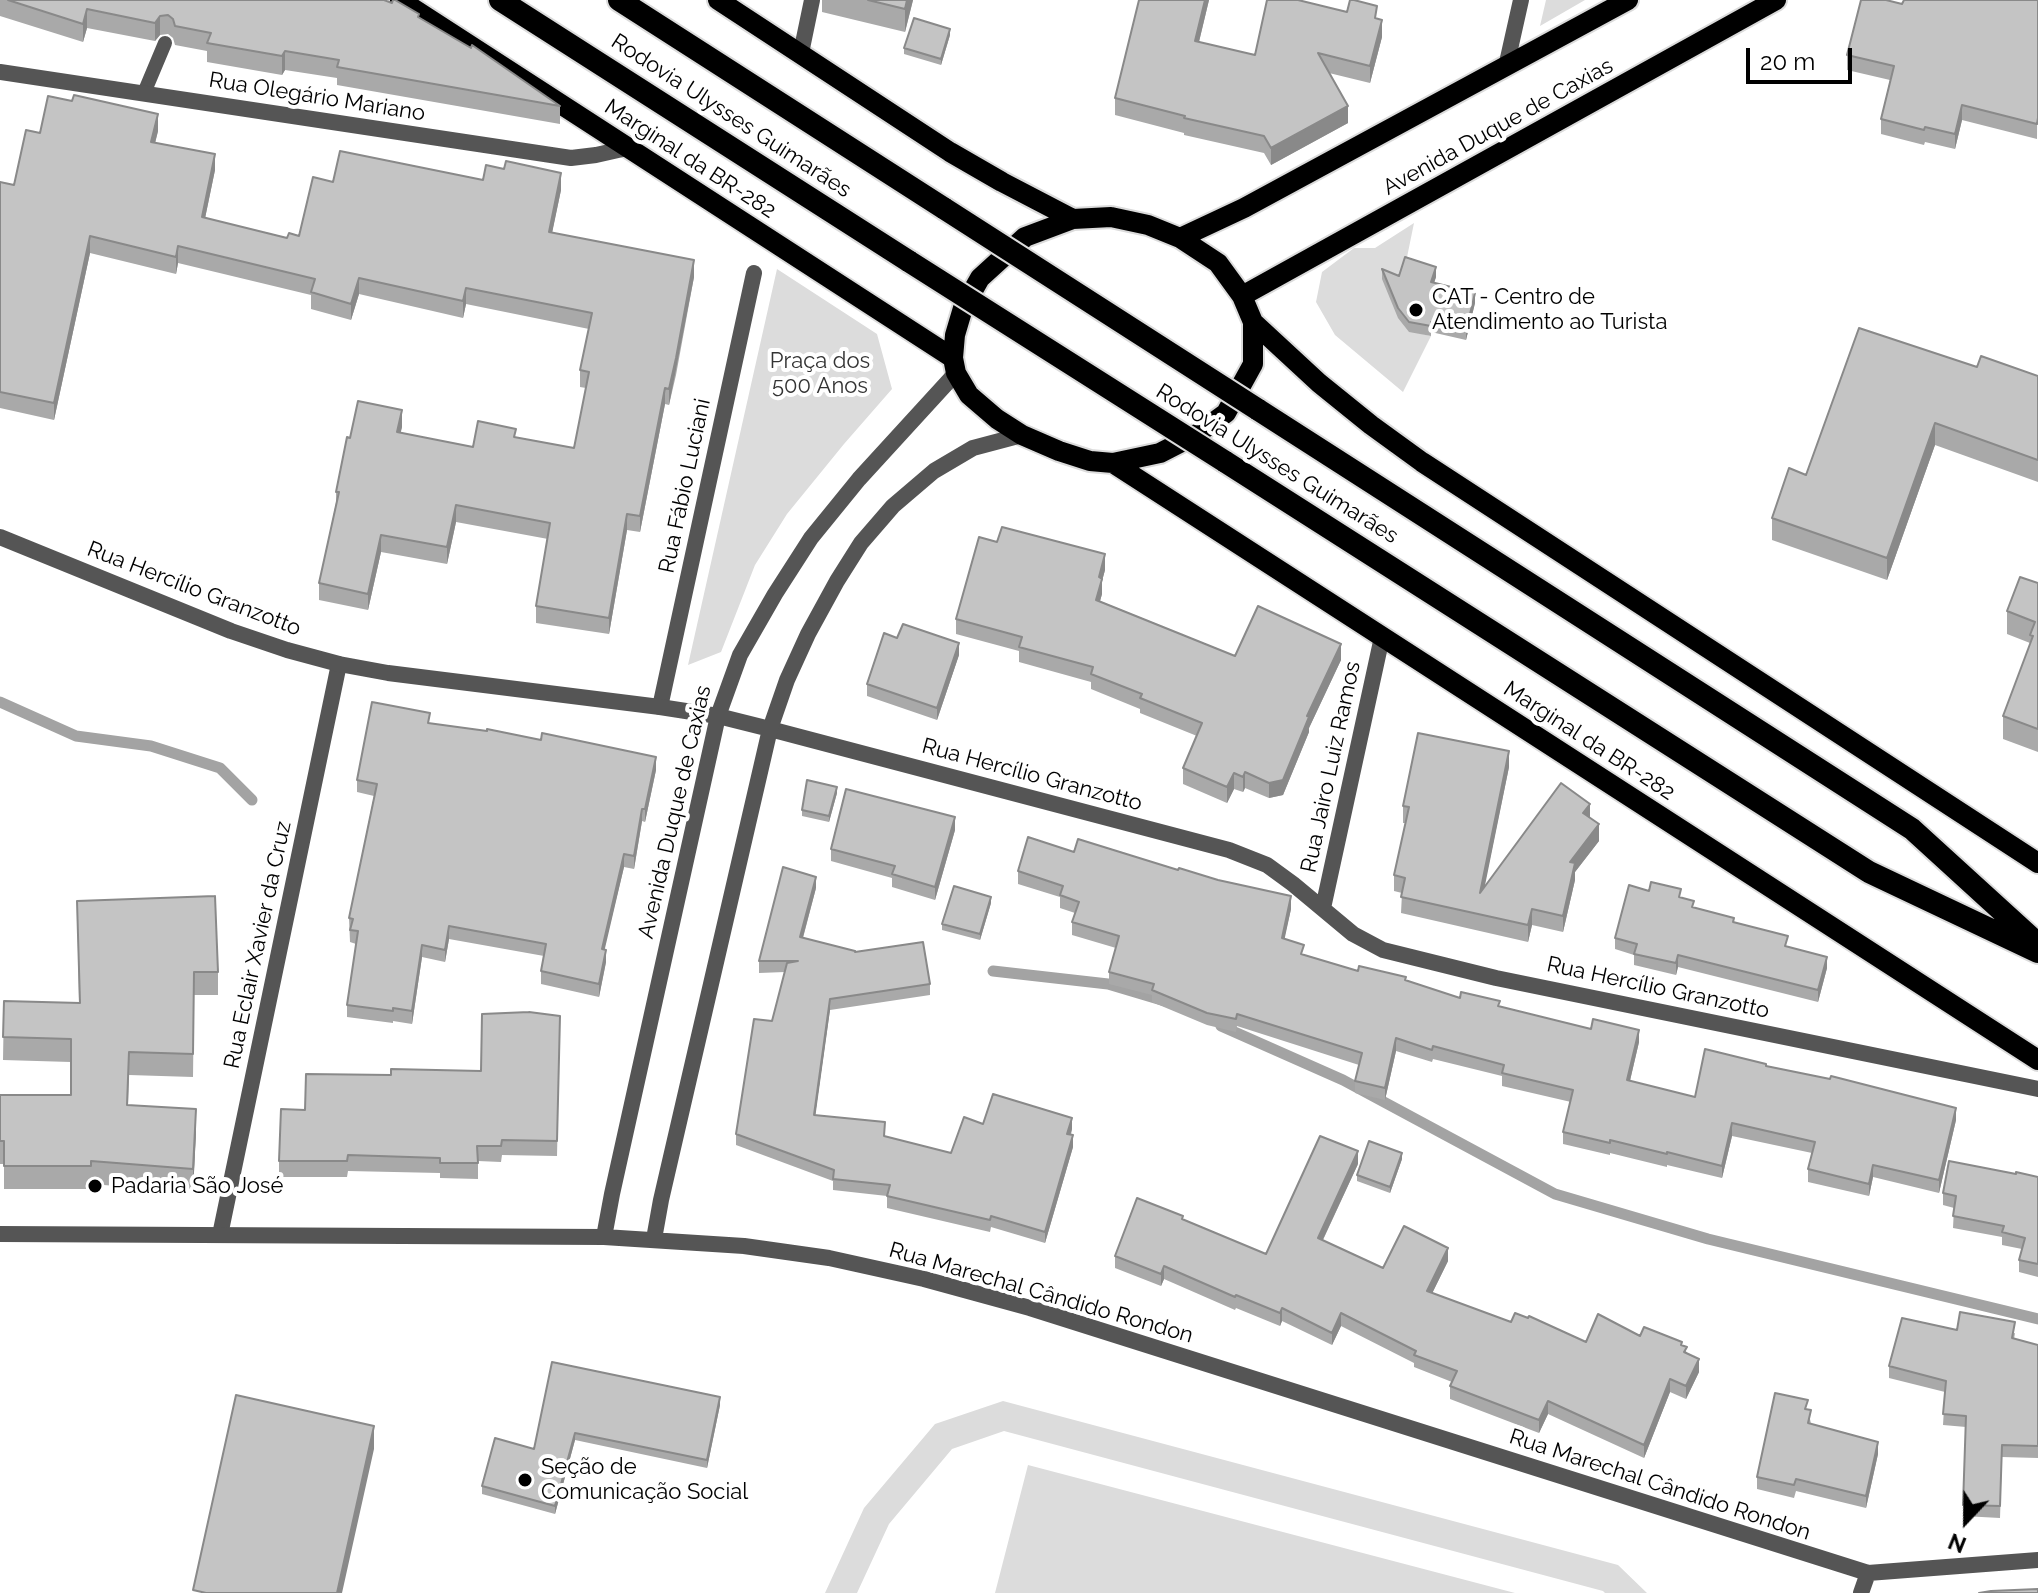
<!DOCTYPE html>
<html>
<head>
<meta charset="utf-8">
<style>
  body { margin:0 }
  #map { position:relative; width:2038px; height:1593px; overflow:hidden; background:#fff; font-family:Raleway,sans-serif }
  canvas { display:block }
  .north { position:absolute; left:1926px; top:1481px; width:80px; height:80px; -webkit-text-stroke:6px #fff; paint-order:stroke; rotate:202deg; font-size:22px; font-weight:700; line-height:32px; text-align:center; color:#000 }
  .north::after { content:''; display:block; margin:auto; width:28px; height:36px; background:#000; clip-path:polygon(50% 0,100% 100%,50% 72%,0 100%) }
  .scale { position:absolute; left:1746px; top:48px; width:106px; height:36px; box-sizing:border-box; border:4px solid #000; border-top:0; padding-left:10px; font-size:24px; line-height:28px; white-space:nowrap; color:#000; -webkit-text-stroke:6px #fff; paint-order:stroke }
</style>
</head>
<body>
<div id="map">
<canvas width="2038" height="1593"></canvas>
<div class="north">N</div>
<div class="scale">20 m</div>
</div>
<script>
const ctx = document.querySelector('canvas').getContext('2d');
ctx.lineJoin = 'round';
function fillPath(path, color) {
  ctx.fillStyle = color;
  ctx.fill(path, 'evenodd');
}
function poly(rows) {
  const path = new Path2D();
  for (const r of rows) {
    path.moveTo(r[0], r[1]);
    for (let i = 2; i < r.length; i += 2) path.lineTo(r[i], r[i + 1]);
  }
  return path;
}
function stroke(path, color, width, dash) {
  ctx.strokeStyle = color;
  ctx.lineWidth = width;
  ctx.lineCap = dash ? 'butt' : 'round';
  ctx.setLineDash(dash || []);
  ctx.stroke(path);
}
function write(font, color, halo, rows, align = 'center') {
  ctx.font = font + ' Raleway,sans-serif';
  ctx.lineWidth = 8;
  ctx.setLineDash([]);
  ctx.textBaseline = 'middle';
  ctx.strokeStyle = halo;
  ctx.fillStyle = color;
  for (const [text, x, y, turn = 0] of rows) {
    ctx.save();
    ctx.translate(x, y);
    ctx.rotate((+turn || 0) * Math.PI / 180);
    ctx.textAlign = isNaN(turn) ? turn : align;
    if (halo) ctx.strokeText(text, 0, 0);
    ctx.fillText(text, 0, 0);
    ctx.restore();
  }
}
const green = poly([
  [1546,0,1585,0,1540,26],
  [1414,223,1405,267,1409,331,1431,336,1403,392,1335,335,1316,302,1322,272,1354,248,1375,248],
  [777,269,877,334,892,389,844,444,787,514,755,565,721,652,688,665],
  [1003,1401,1618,1565,1647,1593,1605,1593,1603,1591,1004,1431,952,1449,889,1524,857,1593,825,1593,864,1508,935,1424],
  [1028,1465,1515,1593,995,1593]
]);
const stream = poly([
  [0,702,76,736,151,746,220,768,252,800],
  [993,971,1108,984,1165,1001],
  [1221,1026,1343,1080,1555,1194,1708,1239,2038,1319]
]);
const service = poly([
  [144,93,165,43]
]);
const minor = poly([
  [801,53,812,0],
  [0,72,571,158,596,155,627,148],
  [660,707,754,273],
  [770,729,1229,850,1267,865,1293,884,1353,934,1383,950,1496,978,2038,1089],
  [1323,908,1382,637],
  [220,1235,339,664]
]);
const tertiary = poly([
  [1506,67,1521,0],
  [0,537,231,631,287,650,339,664,388,673,660,707,718,716,770,729],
  [0,1234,604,1237,744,1246,829,1258,924,1279,1030,1308,1868,1573,2038,1560],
  [604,1237,612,1194,718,716,740,655,775,594,811,538,859,479,956,373],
  [654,1239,661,1200,770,729,787,680,808,634,837,581,861,543,893,506,934,471,973,448,1022,435],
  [1861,1593,1868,1573]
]);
const primary = poly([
  [400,0,953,358],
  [718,0,950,152,1002,182,1073,219],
  [1111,217,1148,225,1180,238,1218,263,1242,296,1253,322,1253,364,1226,413,1197,434,1160,453,1113,463,1090,461,1059,451,1022,435,997,419,969,395,956,373,953,358,955,335,963,308,980,278,1025,237,1073,219,1111,217],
  [1180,238,1244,208,1628,0],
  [1242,296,1776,0],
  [1253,322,1319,383,1371,425,1422,462,2038,863],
  [1113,463,2038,1060]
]);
const trunk = poly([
  [500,0,910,262],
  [619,0,945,209],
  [1257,409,1912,829,2038,944],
  [1224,461,1869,872,2038,952]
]);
const trunkBridge = poly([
  [945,209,1257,409],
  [910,262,1224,461]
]);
const wall = poly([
  [0,0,384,0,419,17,560,106,560,124,337,85,337,78,285,70,282,75,207,62,207,51,175,45,173,38,168,34,160,35,155,41,87,28,83,42,0,16],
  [822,0,913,0,905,32,822,12],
  [1139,0,1209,0,1199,42,1255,55,1377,18,1382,37,1370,83,1329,73,1348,123,1271,165,1264,153,1184,135,1184,133,1115,115,1115,98],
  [2038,0,2037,139,1962,120,1955,149,1925,142,1924,145,1881,134,1881,119,1890,80,1847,70,1847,55,1902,4],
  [950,35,941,65,904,54,904,48],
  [158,131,155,143,215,170,205,218,287,238,299,236,333,182,483,180,561,190,552,232,694,277,676,375,669,405,665,404,640,532,627,530,609,634,536,623,536,606,548,539,456,522,447,564,381,552,368,610,319,600,319,583,336,503,336,492,350,438,402,427,400,433,473,447,516,437,574,448,586,388,580,387,580,370,589,329,466,304,463,318,359,294,351,320,311,309,311,295,178,263,176,274,90,253,54,420,0,408,0,182,14,185,40,133],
  [1382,269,1399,276,1436,277,1434,283,1475,303,1466,340,1431,332,1431,336,1409,332,1398,318,1382,279],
  [1977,367,2038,376,2038,482,1935,445,1887,580,1772,540,1772,518,1806,475],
  [1105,570,1102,581,1102,594,1100,601,1235,656,1341,660,1309,728,1309,732,1283,795,1269,798,1245,788,1243,792,1234,789,1227,803,1183,784,1183,768,1197,736,1140,713,1140,709,1091,689,1091,682,1019,662,1019,651,956,634,956,619],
  [2038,583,2038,752,2003,739,2003,716,2030,645,2030,643,2007,634,2007,611],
  [897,638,959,655,937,720,867,696,867,684],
  [430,723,656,770,645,822,642,821,634,869,624,867,604,949,606,962,599,997,541,984,541,971,544,956,449,939,445,962,422,957,412,1024,393,1021,393,1023,347,1017,347,1005,356,944,350,942,349,918,374,796,357,792,357,780],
  [1509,767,1484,887,1590,818,1599,841,1575,872,1575,880,1563,932,1532,925,1528,942,1401,913,1402,893,1394,891,1394,875,1406,823,1403,823,1403,806],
  [837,793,829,822,802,816,802,810],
  [955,830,935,900,892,887,892,878,831,861,831,849],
  [1074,852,1291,909,1284,939,1304,955,1358,971,1406,980,1460,998,1639,1042,1630,1081,1695,1097,1766,1066,1956,1120,1939,1193,1873,1177,1869,1196,1808,1182,1808,1169,1812,1153,1732,1136,1722,1178,1667,1165,1667,1167,1610,1153,1610,1155,1563,1144,1563,1132,1571,1102,1502,1086,1502,1076,1433,1059,1432,1062,1396,1051,1385,1100,1355,1093,1355,1081,1359,1065,1237,1026,1236,1032,1207,1025,1152,1002,1152,995,1109,984,1109,972,1116,948,1072,935,1072,922,1075,913,1060,908,1060,897,1018,884,1018,871],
  [816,888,803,938,855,952,930,984,930,995,830,1010,815,1115,885,1137,951,1153,983,1124,1072,1129,1071,1135,1073,1147,1045,1243,991,1227,990,1232,887,1208,887,1196,833,1190,833,1181,736,1145,736,1134,772,1021,785,972,759,973,759,961],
  [1649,891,1681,897,1694,908,1734,922,1788,946,1827,968,1818,1002,1678,967,1676,975,1634,965,1634,955,1615,949,1615,938],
  [77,901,218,972,218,995,194,995,193,1077,129,1075,128,1105,196,1132,193,1192,91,1184,91,1189,4,1189,4,1164,0,1164,0,1095,71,1095,71,1062,3,1060,4,1001,79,1003],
  [991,903,980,940,942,930,942,924],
  [560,1016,557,1156,502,1155,501,1162,478,1161,478,1179,440,1178,440,1173,348,1171,347,1177,279,1177,279,1161,305,1110,391,1075,481,1071],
  [1402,1159,1390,1193,1357,1181,1357,1175],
  [1358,1164,1323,1240,1383,1268,1448,1261,1432,1293,1511,1322,1586,1342,1640,1336,1682,1345,1699,1372,1686,1399,1670,1392,1644,1458,1548,1414,1539,1433,1450,1399,1450,1386,1452,1382,1414,1367,1414,1363,1341,1326,1332,1345,1282,1321,1280,1326,1236,1308,1235,1310,1164,1279,1161,1286,1115,1268,1115,1256,1183,1219,1266,1254],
  [2016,1174,2038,1177,2038,1277,2019,1272,2019,1260,2022,1249,2002,1245,2002,1237,1953,1228,1954,1208,1943,1205,1943,1193],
  [2015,1333,2014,1339,2038,1345,2038,1458,2002,1457,2000,1518,1963,1516,1966,1427,1943,1425,1945,1392,1889,1378,1889,1366],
  [552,1362,720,1405,707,1468,575,1440,555,1514,482,1494,482,1486,534,1449],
  [1808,1409,1811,1424,1878,1454,1866,1508,1796,1491,1794,1498,1757,1489,1757,1477]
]);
const shadedWall = poly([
  [907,0,913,0,905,32,905,9],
  [1205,0,1209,0,1195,58,1195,41],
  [87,9,87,28,83,42,83,24],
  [160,16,160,35,155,41,155,23],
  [1382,20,1382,37,1370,83,1370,66],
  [950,29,950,35,941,65,941,59],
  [285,51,285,70,282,75,282,56],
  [1962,105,1962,120,1955,149,1955,134],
  [1348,106,1348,123,1271,165,1271,148],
  [158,114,158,131,151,159,151,142],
  [215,154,215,170,202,233,202,217],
  [561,173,561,190,549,248,549,232],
  [90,236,90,253,54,420,54,403],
  [178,246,178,263,176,274,176,257],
  [694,260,694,277,669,405,669,389],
  [1436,267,1436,277,1431,292,1431,282],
  [359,278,359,294,351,320,351,304],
  [466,288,466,304,463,318,463,301],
  [1475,293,1475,303,1466,340,1466,331],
  [665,388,665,404,640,532,640,516],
  [402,410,402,427,397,449,397,432],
  [1935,423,1935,445,1887,580,1887,558],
  [456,505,456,522,447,564,447,547],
  [627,514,627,530,609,634,609,618],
  [381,535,381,552,368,610,368,594],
  [1105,554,1105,570,1102,581,1102,594,1096,615,1096,600,1099,577],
  [959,643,959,655,937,720,937,708],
  [1341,644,1341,660,1309,728,1309,732,1283,795,1269,798,1269,783,1307,716],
  [1509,751,1509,767,1480,910,1480,893],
  [656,757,656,770,645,822,645,809],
  [1245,772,1245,788,1243,792,1243,777],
  [1234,773,1234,789,1227,803,1227,787],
  [837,787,837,793,829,822,829,816],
  [1590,804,1590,820,1583,813],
  [642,809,642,821,634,869,634,856],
  [955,817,955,830,935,900,935,887],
  [1599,824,1599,841,1575,872,1575,880,1563,932,1563,916,1570,862],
  [624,854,624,867,602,961,602,949],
  [816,877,816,888,800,948,800,937],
  [1291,896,1291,909,1282,951,1282,938],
  [991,897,991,903,980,940,980,934],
  [1532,909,1532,925,1528,942,1528,925],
  [449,926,449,939,445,962,445,950],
  [422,945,422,957,412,1024,412,1011],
  [606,950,606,962,599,997,599,984],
  [1678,955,1678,967,1676,975,1676,963],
  [1827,957,1827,968,1818,1002,1818,990],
  [830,999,830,1010,814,1126,814,1115],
  [1639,1030,1639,1042,1627,1093,1627,1080],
  [1396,1038,1396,1051,1385,1100,1385,1088],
  [1956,1108,1956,1120,1939,1193,1939,1180],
  [196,1109,196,1132,193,1192,193,1169],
  [1072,1118,1072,1129,1067,1145,1067,1134],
  [1732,1123,1732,1136,1722,1178,1722,1166],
  [1073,1135,1073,1147,1045,1243,1045,1232],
  [1358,1151,1358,1164,1318,1250,1318,1238],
  [1402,1153,1402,1159,1390,1193,1390,1187],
  [1873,1165,1873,1177,1869,1196,1869,1184],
  [1448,1248,1448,1261,1427,1304,1427,1291],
  [1164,1266,1164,1279,1161,1286,1161,1274],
  [1282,1308,1282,1321,1280,1326,1280,1313],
  [1341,1313,1341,1326,1332,1345,1332,1333],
  [1699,1359,1699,1372,1686,1399,1686,1386],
  [1670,1379,1670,1392,1644,1458,1644,1445],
  [720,1397,720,1405,707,1468,707,1460],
  [1548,1401,1548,1414,1539,1433,1539,1420],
  [374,1426,374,1449,342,1593,337,1593],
  [575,1433,575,1440,555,1514,555,1506],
  [1878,1442,1878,1454,1866,1508,1866,1496]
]);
const building = poly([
  [8,0,384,0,392,3,393,0,395,0,419,14,418,17,471,48,472,45,560,106,337,67,339,60,285,51,282,56,207,43,211,33,175,26,173,19,168,15,160,16,155,23,87,9,83,24,8,0],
  [868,0,907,0,905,9,868,0],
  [1139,0,1205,0,1195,41,1255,55,1267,0,1298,0,1347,12,1350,0,1354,0,1377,6,1375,18,1382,20,1370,66,1318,53,1348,106,1271,148,1264,136,1184,118,1185,116,1115,98,1139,0],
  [1861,0,1886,0,1902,4,1904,0,2038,0,2038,118,2037,124,1962,105,1955,134,1925,127,1924,130,1881,119,1894,66,1847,55,1861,0],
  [914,18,950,29,941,59,904,48,914,18],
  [74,95,158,114,151,142,215,154,202,217,287,238,289,233,299,236,313,177,333,182,340,151,483,180,486,165,504,169,506,161,561,173,549,232,694,260,676,358,669,389,665,388,640,516,627,514,609,618,536,606,550,523,456,505,447,547,381,535,368,594,319,583,339,492,336,492,347,437,350,438,358,401,402,410,397,432,473,447,478,421,516,429,514,437,574,448,589,372,580,370,592,313,466,288,463,301,359,278,351,304,311,292,315,279,178,246,176,257,90,236,54,403,0,392,0,182,14,185,26,130,40,133,48,96,72,101,74,95],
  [1405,257,1436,267,1431,282,1475,293,1466,331,1431,322,1431,326,1409,322,1398,308,1382,269,1399,276,1405,257],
  [1859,328,1977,367,1981,356,2038,376,2038,460,1935,423,1887,558,1772,518,1789,468,1806,475,1859,328],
  [1002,527,1105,554,1099,577,1102,579,1096,600,1235,656,1258,606,1341,644,1307,716,1309,717,1283,780,1269,783,1245,772,1243,777,1234,773,1227,787,1183,768,1202,723,1140,698,1142,694,1091,674,1093,667,1019,647,1022,637,956,619,979,537,997,542,1002,527],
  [2020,577,2038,583,2038,729,2003,716,2033,636,2030,635,2035,622,2007,611,2020,577],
  [903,624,959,643,937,708,867,684,884,633,897,638,903,624],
  [372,702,430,713,428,723,487,731,487,729,541,740,542,733,656,757,645,809,642,809,634,856,624,854,602,949,606,950,599,984,541,971,546,944,449,926,445,950,422,945,412,1011,393,1008,393,1011,347,1005,358,931,350,930,353,919,349,918,377,784,357,780,372,702],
  [1418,733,1509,751,1480,893,1561,783,1590,804,1583,813,1599,824,1570,862,1575,863,1563,916,1532,909,1528,925,1401,897,1405,878,1394,875,1409,807,1403,806,1418,733],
  [807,780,837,787,829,816,802,810,807,780],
  [846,789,955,817,935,887,892,874,895,866,831,849,846,789],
  [1028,837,1074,852,1078,839,1178,870,1179,868,1218,880,1291,896,1282,938,1304,945,1301,954,1358,971,1359,966,1406,977,1405,980,1460,998,1461,992,1500,1001,1498,1006,1591,1029,1593,1019,1639,1030,1627,1080,1695,1097,1705,1049,1766,1064,1766,1066,1830,1079,1831,1076,1956,1108,1939,1180,1873,1165,1869,1184,1808,1169,1815,1142,1732,1123,1722,1166,1667,1152,1667,1154,1610,1140,1610,1143,1563,1132,1573,1090,1502,1073,1504,1065,1433,1046,1432,1050,1396,1038,1385,1088,1355,1081,1362,1053,1237,1014,1236,1019,1207,1013,1152,990,1154,984,1109,972,1119,936,1072,922,1079,902,1060,895,1063,886,1018,871,1028,837],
  [783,867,816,877,800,937,855,951,855,952,923,942,930,984,830,999,814,1115,885,1122,884,1136,951,1153,964,1117,983,1124,993,1094,1072,1118,1067,1134,1073,1135,1045,1232,991,1216,990,1220,887,1196,890,1185,833,1179,834,1170,736,1134,754,1019,772,1021,787,963,798,961,759,961,783,867],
  [1651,882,1681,889,1679,897,1694,901,1692,907,1734,918,1733,922,1788,936,1785,946,1827,957,1818,990,1678,955,1676,963,1634,954,1637,944,1615,938,1629,885,1649,891,1651,882],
  [954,886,991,897,980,934,942,924,954,886],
  [215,896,218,972,194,972,193,1054,129,1052,127,1105,196,1109,193,1169,91,1161,91,1166,4,1166,4,1141,0,1141,0,1095,71,1095,71,1039,3,1037,4,1001,80,1003,77,901,215,896],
  [529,1012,560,1016,557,1141,502,1140,501,1146,477,1146,478,1163,440,1163,440,1158,348,1155,347,1161,279,1161,281,1109,305,1110,306,1074,391,1075,391,1069,481,1071,482,1014,529,1012],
  [1320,1136,1358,1151,1318,1238,1383,1268,1404,1226,1448,1248,1427,1291,1511,1322,1515,1313,1528,1318,1529,1316,1586,1342,1598,1314,1640,1336,1644,1327,1682,1342,1681,1345,1687,1347,1684,1352,1699,1359,1686,1386,1670,1379,1644,1445,1548,1401,1539,1420,1450,1386,1457,1371,1414,1355,1416,1351,1341,1313,1332,1333,1282,1308,1280,1313,1236,1295,1235,1297,1164,1266,1161,1274,1115,1256,1137,1198,1183,1216,1182,1219,1266,1254,1320,1136],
  [1369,1141,1402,1153,1390,1187,1357,1175,1369,1141],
  [1949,1161,2016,1174,2016,1172,2038,1177,2038,1264,2019,1260,2025,1238,2002,1232,2004,1226,1953,1216,1956,1196,1943,1193,1949,1161],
  [1960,1312,2015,1322,2012,1338,2038,1345,2038,1446,2002,1445,2000,1506,1963,1505,1966,1416,1943,1414,1946,1381,1889,1366,1902,1318,1957,1330,1960,1312],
  [552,1362,720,1397,707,1460,575,1433,555,1506,482,1486,495,1438,534,1449,552,1362],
  [1775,1393,1808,1400,1805,1409,1811,1410,1808,1423,1878,1442,1866,1496,1796,1479,1794,1485,1757,1477,1775,1393],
  [236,1395,374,1426,337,1593,206,1593,193,1590,236,1395],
  [2038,1589,2038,1593,1979,1593,1991,1591,2038,1589]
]);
const markers = [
  [1416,310,8,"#000"],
  [95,1186,8,"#000"],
  [525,1480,8,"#000"]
];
const streetNames = [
  ["Rua Olegário Mariano",317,97,9],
  ["Rodovia Ulysses Guimarães",731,116,33],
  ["Avenida Duque de Caxias",1498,127,-29],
  ["Marginal da BR-282",690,159,33],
  ["Rodovia Ulysses Guimarães",1277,464,32],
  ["Rua Fábio Luciani",685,486,-78],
  ["Rua Hercílio Granzotto",194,589,21],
  ["Marginal da BR-282",1589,741,33],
  ["Rua Jairo Luiz Ramos",1331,767,-78],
  ["Rua Hercílio Granzotto",1032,775,15],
  ["Avenida Duque de Caxias",675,812,-77],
  ["Rua Eclair Xavier da Cruz",258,945,-78],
  ["Rua Hercílio Granzotto",1658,988,12],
  ["Rua Marechal Cândido Rondon",1041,1293,16],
  ["Rua Marechal Cândido Rondon",1660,1485,18]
];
const poiNames = [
  ["CAT - Centro de",1432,297],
  ["Atendimento ao Turista",1432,322],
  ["Padaria São José",111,1186],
  ["Seção de",541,1467],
  ["Comunicação Social",541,1492]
];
const parkNames = [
  ["Praça dos",820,361],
  ["500 Anos",820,386]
];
fillPath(green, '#dcdcdc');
stroke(stream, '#a3a3a3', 11);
stroke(primary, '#dbdbdb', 24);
stroke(trunk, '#dbdbdb', 26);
stroke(service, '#555', 14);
stroke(minor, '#555', 16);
stroke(tertiary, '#555', 16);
stroke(primary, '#000', 20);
stroke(trunk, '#000', 22);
stroke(trunkBridge, '#dbdbdb', 26, []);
stroke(trunkBridge, '#000', 22);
fillPath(wall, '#a9a9a9');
fillPath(shadedWall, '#898989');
fillPath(building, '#c4c4c4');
stroke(building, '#898989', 2);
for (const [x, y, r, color] of markers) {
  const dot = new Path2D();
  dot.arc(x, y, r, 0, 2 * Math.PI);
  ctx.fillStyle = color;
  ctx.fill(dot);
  stroke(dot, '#fff', 3);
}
write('22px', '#000', '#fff', streetNames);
write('22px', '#000', '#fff', poiNames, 'left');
write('22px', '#333', '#fff', parkNames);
</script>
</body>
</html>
